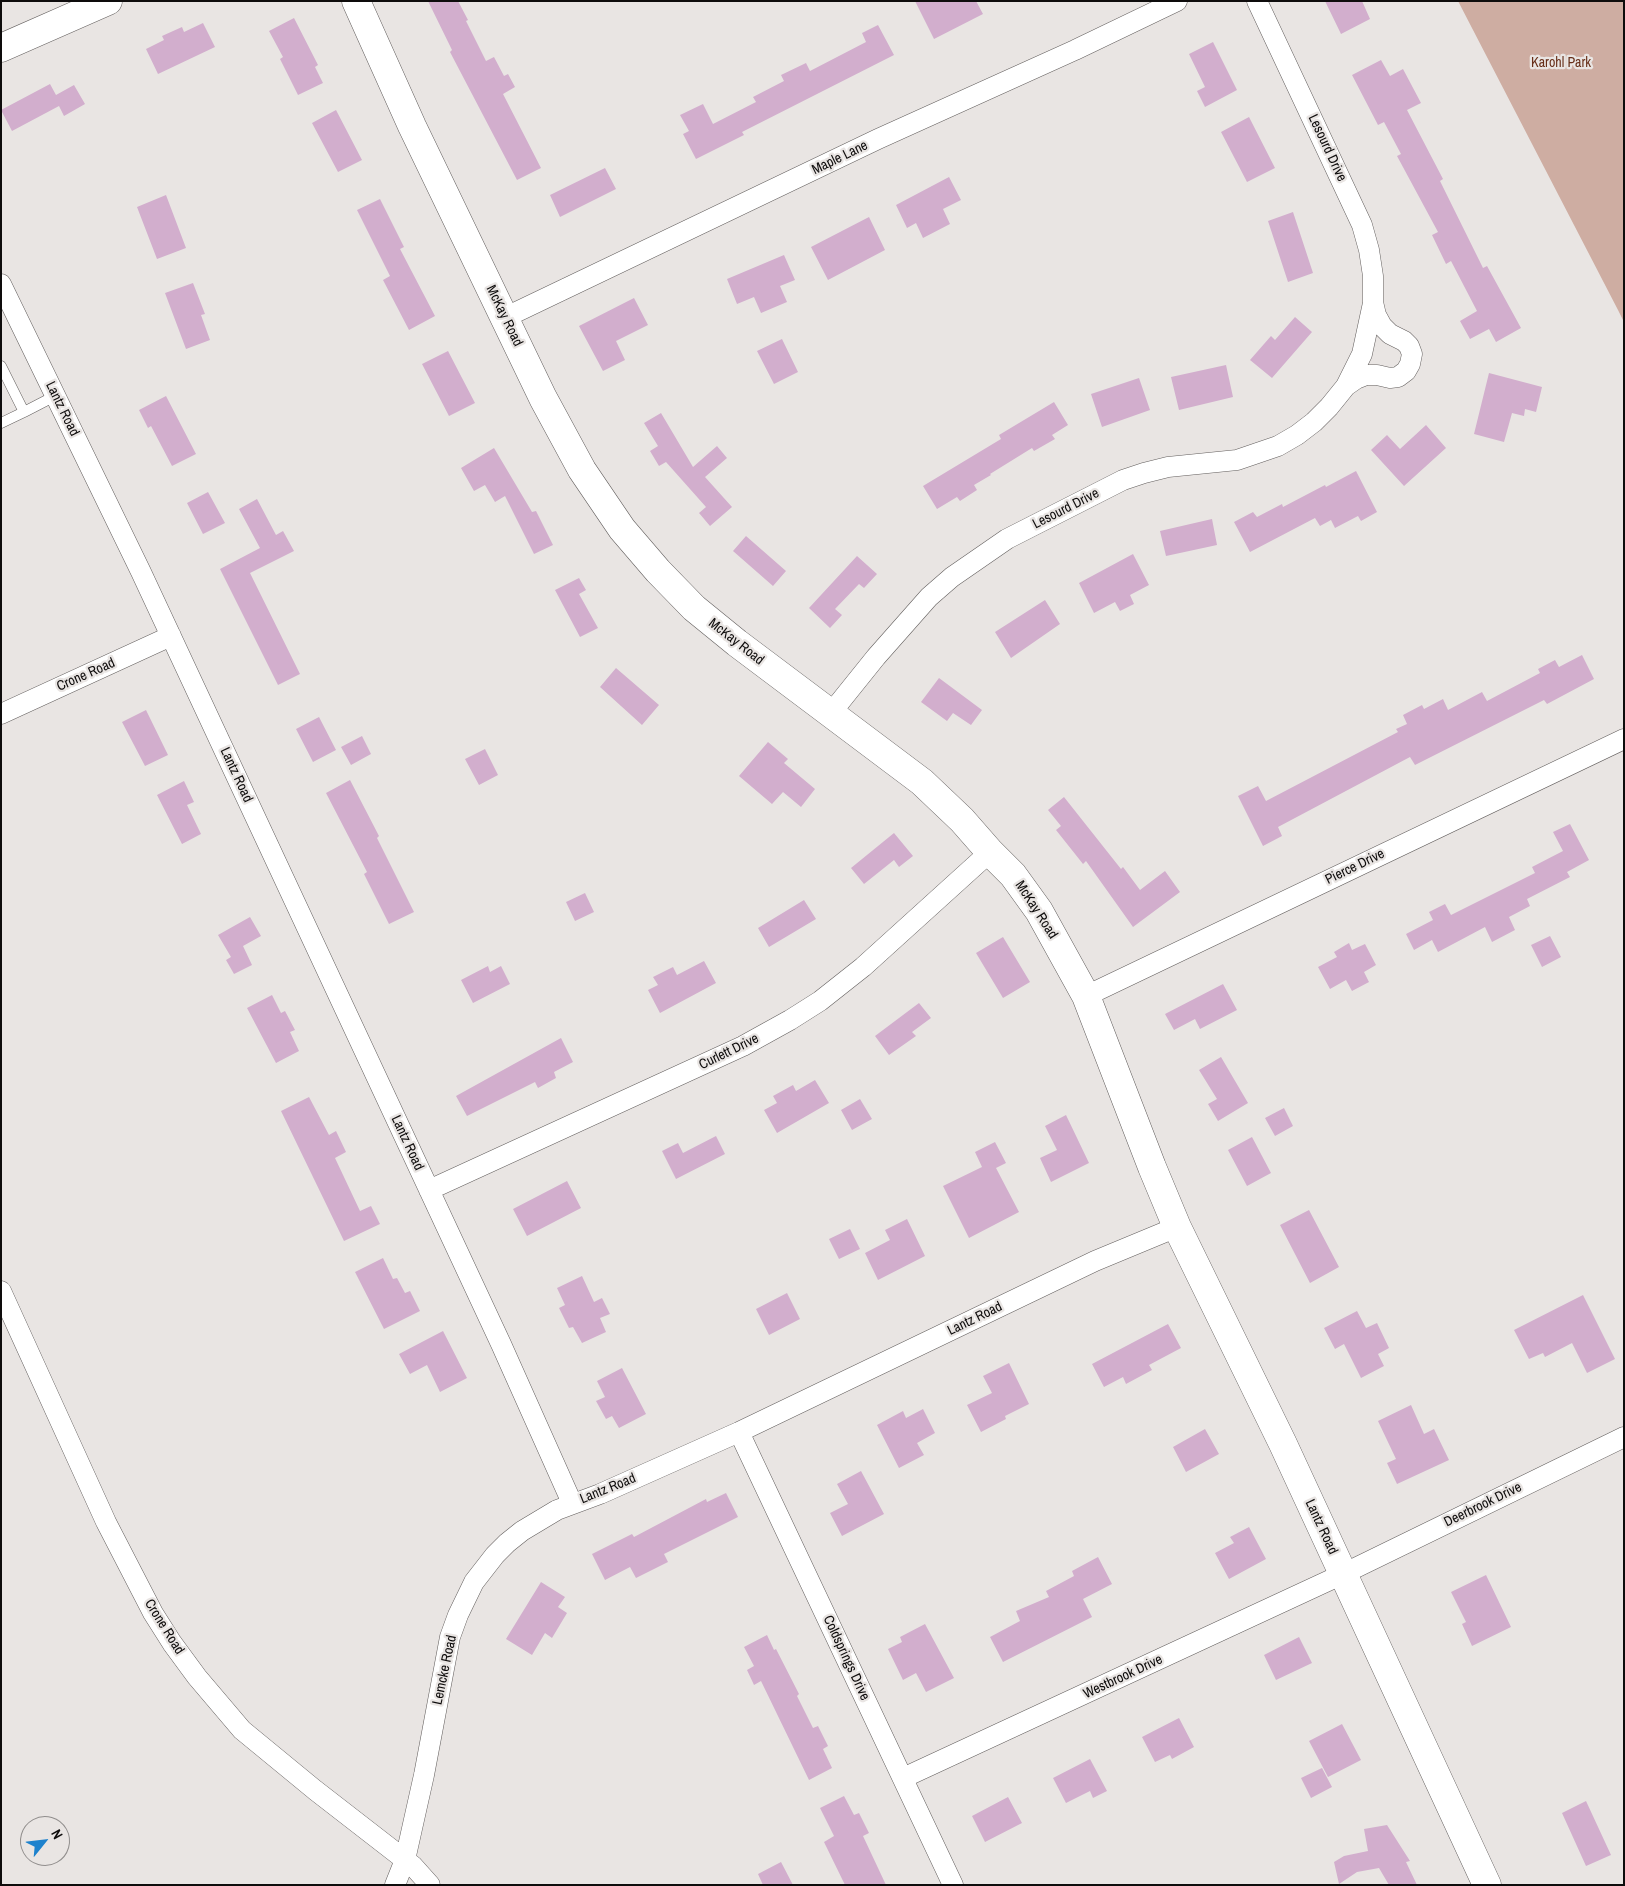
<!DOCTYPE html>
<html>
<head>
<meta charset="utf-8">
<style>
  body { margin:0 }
  #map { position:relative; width:1625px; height:1886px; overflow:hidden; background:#e9e5e3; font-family:"Archivo Narrow",sans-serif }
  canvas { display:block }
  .frame { position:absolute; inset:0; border:2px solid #0e0c0c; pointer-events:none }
  .north { position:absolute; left:20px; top:1816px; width:50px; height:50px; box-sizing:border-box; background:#e9e5e3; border:1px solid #918e8d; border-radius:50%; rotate:61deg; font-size:14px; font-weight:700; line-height:20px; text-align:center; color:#0e0c0c }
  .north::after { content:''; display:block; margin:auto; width:18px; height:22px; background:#1e82cd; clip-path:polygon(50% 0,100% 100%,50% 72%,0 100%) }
</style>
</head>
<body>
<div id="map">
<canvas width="1625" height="1886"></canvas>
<div class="frame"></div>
<div class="north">N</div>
</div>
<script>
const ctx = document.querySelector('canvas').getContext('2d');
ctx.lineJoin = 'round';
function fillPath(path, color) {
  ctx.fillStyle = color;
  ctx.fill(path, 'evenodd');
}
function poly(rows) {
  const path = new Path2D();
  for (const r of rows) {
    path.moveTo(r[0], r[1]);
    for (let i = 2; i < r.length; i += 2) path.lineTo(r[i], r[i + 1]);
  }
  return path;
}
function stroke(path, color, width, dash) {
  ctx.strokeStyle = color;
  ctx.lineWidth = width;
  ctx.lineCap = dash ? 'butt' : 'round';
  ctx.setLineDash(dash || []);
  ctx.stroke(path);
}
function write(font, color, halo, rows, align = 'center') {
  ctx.font = font + ' "Archivo Narrow",sans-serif';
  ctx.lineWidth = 4.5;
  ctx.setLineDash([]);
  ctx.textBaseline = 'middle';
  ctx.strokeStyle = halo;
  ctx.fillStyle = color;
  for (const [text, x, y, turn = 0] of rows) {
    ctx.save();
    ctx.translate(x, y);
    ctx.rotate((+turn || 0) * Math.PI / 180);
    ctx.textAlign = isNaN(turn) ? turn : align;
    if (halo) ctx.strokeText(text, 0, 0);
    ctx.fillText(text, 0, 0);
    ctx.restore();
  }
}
const green = poly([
  [1458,1,1624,1,1624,322,1618,310]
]);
const building = poly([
  [428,1,458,1,468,20,466,21,486,61,494,57,504,76,508,74,515,87,503,94,541,168,517,180,450,52,452,50],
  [915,1,976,1,983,14,934,39],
  [1325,1,1362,1,1370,19,1341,34],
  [294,18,318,65,315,67,323,83,298,95,280,59,283,57,269,31],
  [203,23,215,47,158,74,146,49,164,40,162,36,182,27,184,32],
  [878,25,894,55,742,132,744,135,696,159,683,134,689,131,680,115,703,104,713,124,756,102,753,97,784,81,781,75,806,63,810,71,866,42,862,33],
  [1213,42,1237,90,1205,107,1197,91,1205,87,1189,54],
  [1381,60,1390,76,1403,69,1421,103,1407,110,1443,179,1440,181,1483,268,1487,266,1521,328,1496,342,1489,329,1470,339,1460,321,1477,311,1451,261,1446,264,1432,235,1438,232,1397,156,1401,154,1384,122,1378,125,1352,75],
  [50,84,56,95,74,85,85,104,64,116,59,106,12,131,1,110],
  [336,110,362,160,338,172,312,123],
  [1249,117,1275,168,1247,182,1221,132],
  [605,168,616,189,560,217,550,195],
  [949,177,961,200,943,209,950,224,923,238,916,223,907,228,896,205],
  [166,195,186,248,157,259,137,207],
  [380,199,404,247,400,249,435,316,409,330,383,280,390,276,357,210],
  [1293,212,1313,273,1288,282,1268,221],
  [869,217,885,250,828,280,811,247],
  [784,255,795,280,780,286,787,302,761,313,754,297,737,304,727,279],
  [193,283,205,314,201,315,210,340,186,349,165,293],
  [634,298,648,325,616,341,625,360,603,371,579,326],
  [1295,317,1312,332,1272,378,1250,360,1271,336,1275,340],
  [782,339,798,372,774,384,757,351],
  [448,351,475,403,449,416,422,364],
  [1226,365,1233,397,1179,410,1171,377],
  [1489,373,1542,387,1536,412,1525,409,1524,416,1512,413,1504,442,1474,434],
  [1139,378,1150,410,1102,427,1091,394],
  [166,396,196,454,172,466,151,426,148,428,139,410],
  [1054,402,1068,425,1052,435,1055,439,1034,451,1032,448,990,474,991,475,974,485,977,490,960,501,957,497,937,509,923,486,1001,439,999,435],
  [661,413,693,467,717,446,727,458,705,477,732,507,710,526,699,513,706,507,666,462,659,466,650,451,658,446,644,423],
  [1426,425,1446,448,1404,486,1371,450,1387,435,1400,449],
  [494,448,532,512,536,511,553,545,534,554,505,496,495,502,485,485,474,491,461,468],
  [1356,471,1377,512,1361,521,1358,516,1335,528,1331,520,1320,526,1315,518,1250,552,1234,522,1253,512,1257,517,1282,504,1283,507,1325,485,1326,487],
  [208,492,225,523,203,534,187,503],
  [257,499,276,535,283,531,294,551,250,573,300,674,278,685,220,569,260,548,239,509],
  [1212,519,1217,545,1166,556,1160,531],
  [746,536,786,571,773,586,733,551],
  [1133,554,1149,585,1130,595,1134,604,1120,611,1115,602,1094,613,1079,583],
  [857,556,877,574,864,588,859,584,835,609,842,615,830,628,809,608],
  [579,578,586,590,579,594,598,628,580,637,555,590],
  [1045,600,1060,624,1011,658,995,632],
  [1582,655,1594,679,1547,704,1544,700,1415,765,1410,757,1278,827,1282,836,1263,846,1238,796,1258,786,1266,801,1398,732,1396,729,1407,724,1403,715,1422,705,1424,709,1443,699,1448,710,1482,692,1487,701,1540,673,1538,669,1555,660,1559,667],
  [616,668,659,705,642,725,600,687],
  [939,678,982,710,971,725,953,713,947,721,921,702],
  [146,710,168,755,145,766,122,722],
  [319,717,336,750,313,762,296,729],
  [362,736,371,754,351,765,341,747],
  [768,742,788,759,784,763,815,789,801,807,783,792,772,804,739,776],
  [485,749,498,775,479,785,465,759],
  [350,780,379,836,377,838,414,912,389,924,364,874,367,872,326,793],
  [184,781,194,802,187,805,201,834,182,844,157,795],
  [1064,797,1121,869,1123,867,1140,890,1165,871,1180,892,1133,927,1086,861,1083,864,1056,830,1061,826,1048,810],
  [1570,824,1589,860,1567,872,1570,877,1527,899,1530,906,1509,917,1515,930,1492,942,1485,927,1438,952,1432,940,1414,950,1406,934,1433,920,1429,912,1445,904,1451,915,1535,873,1532,867,1563,851,1553,832],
  [894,833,913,856,899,867,894,860,864,884,851,868],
  [585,893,594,912,575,921,566,902],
  [804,900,816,919,769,947,758,928],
  [250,917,261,936,243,946,252,965,234,974,226,960,231,957,218,935],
  [1550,936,1561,957,1542,967,1531,945],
  [1003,937,1030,982,1003,998,976,953],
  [1349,943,1352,950,1365,944,1376,965,1364,972,1369,982,1352,991,1346,980,1330,989,1318,967,1337,957,1334,952],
  [704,961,716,983,660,1013,648,990,658,985,653,977,673,967,677,975],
  [488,966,490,972,501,966,510,984,473,1003,461,980],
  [1223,984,1237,1010,1200,1029,1195,1019,1174,1030,1165,1014],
  [272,995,281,1013,285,1011,295,1030,290,1032,299,1051,276,1063,247,1008],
  [919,1003,931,1018,912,1032,916,1036,889,1055,875,1036],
  [561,1038,573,1062,554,1072,556,1078,538,1088,535,1082,467,1116,456,1096],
  [1221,1057,1248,1103,1218,1121,1208,1104,1217,1099,1199,1070],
  [815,1080,829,1103,777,1133,764,1110,777,1103,773,1096,793,1085,796,1091],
  [309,1097,329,1135,336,1131,346,1152,335,1158,360,1211,371,1206,380,1224,344,1241,281,1111],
  [860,1099,872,1119,852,1130,841,1110],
  [1284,1108,1293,1126,1275,1136,1265,1118],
  [1066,1115,1089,1163,1051,1182,1040,1158,1057,1150,1045,1126],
  [716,1136,725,1154,676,1179,662,1151,678,1143,683,1153],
  [1252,1137,1271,1173,1247,1186,1228,1150],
  [995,1142,1006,1163,996,1168,1019,1212,969,1238,943,1186,982,1167,975,1152],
  [567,1181,581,1208,527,1236,513,1209],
  [1309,1210,1339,1267,1310,1283,1280,1225],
  [907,1219,925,1256,878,1280,865,1253,890,1240,885,1230],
  [850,1229,860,1249,839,1259,829,1239],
  [383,1258,393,1279,397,1278,405,1293,410,1291,420,1311,384,1329,355,1272],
  [582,1276,594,1302,602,1298,610,1314,600,1318,606,1332,582,1343,573,1327,569,1328,559,1308,565,1305,557,1288],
  [787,1293,800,1319,769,1335,756,1309],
  [1583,1295,1615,1359,1587,1373,1572,1343,1545,1357,1543,1353,1529,1359,1514,1330],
  [1357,1311,1366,1328,1377,1323,1389,1348,1378,1354,1384,1366,1361,1378,1344,1344,1335,1349,1324,1328],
  [1168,1324,1181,1348,1149,1365,1152,1370,1126,1384,1123,1377,1104,1387,1092,1364],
  [443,1331,467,1378,440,1392,427,1365,410,1374,399,1354],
  [1009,1363,1029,1404,1005,1416,1006,1419,981,1432,967,1405,992,1393,983,1376],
  [622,1368,646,1414,619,1428,612,1416,606,1419,596,1401,605,1397,597,1381],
  [1411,1405,1424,1434,1434,1429,1449,1460,1397,1484,1387,1463,1396,1459,1378,1421],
  [923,1409,935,1433,917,1443,924,1455,899,1468,877,1425,903,1411,906,1418],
  [1205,1429,1219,1454,1186,1472,1173,1447],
  [861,1471,884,1514,842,1536,830,1513,848,1504,837,1484],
  [726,1493,738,1517,664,1554,668,1562,636,1578,630,1567,605,1580,592,1554,632,1534,634,1537,706,1499,707,1502],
  [1249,1527,1266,1559,1229,1579,1215,1553,1234,1543,1230,1537],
  [1098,1557,1112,1584,1083,1599,1092,1617,1003,1662,990,1637,1020,1621,1016,1611,1049,1597,1046,1591,1074,1576,1072,1571],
  [1486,1575,1511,1627,1472,1646,1462,1624,1466,1622,1451,1592],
  [541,1582,565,1597,558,1607,567,1613,552,1638,545,1633,532,1655,506,1639],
  [925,1624,954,1678,926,1692,916,1673,903,1680,888,1649,902,1642,900,1637],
  [767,1635,774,1650,776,1649,799,1694,797,1696,813,1728,818,1726,828,1746,823,1749,832,1768,809,1780,761,1681,754,1685,747,1670,754,1666,744,1647],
  [1299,1637,1312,1663,1276,1680,1264,1655],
  [1179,1718,1194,1747,1172,1759,1170,1755,1155,1762,1142,1737],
  [1342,1724,1361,1760,1328,1777,1309,1741],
  [1090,1759,1107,1791,1093,1798,1090,1791,1066,1803,1053,1778],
  [1322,1768,1332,1787,1311,1798,1301,1778],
  [844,1796,854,1815,859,1813,869,1833,863,1836,886,1885,845,1885,824,1842,834,1836,820,1808],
  [1008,1797,1022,1823,985,1842,972,1816],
  [1586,1801,1611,1855,1586,1866,1562,1813],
  [1387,1825,1410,1861,1406,1862,1417,1885,1389,1885,1379,1868,1357,1872,1339,1884,1334,1862,1344,1856,1368,1851,1364,1829],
  [781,1862,793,1885,763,1885,758,1874]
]);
const lane = poly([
  [1,366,24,412,55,396],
  [1,423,24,412]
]);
const street = poly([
  [1,284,141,572,501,1344,572,1503],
  [504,318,878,139,1075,50,1177,1],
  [1346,386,1362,354,1373,303],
  [831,713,876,657,929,597,952,577,1007,539,1123,480,1144,473,1168,467,1237,460,1278,446,1297,435,1314,422,1329,407,1346,386,1356,379,1366,375,1377,375,1390,378,1398,377,1406,371,1410,364,1412,354,1409,346,1404,341,1390,334,1382,326,1376,315,1373,302,1373,276,1369,250,1362,225,1257,1],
  [1,714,171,636],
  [1086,996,1624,739],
  [429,1190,743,1046,790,1020,820,1001,863,967,990,852],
  [1,1291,106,1522,153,1613,172,1643,197,1677,242,1730,315,1790,413,1866,430,1885],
  [739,1432,953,1885],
  [903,1778,1343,1574,1624,1437],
  [395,1885,405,1860,424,1775,450,1637,458,1615,474,1582,495,1555,507,1543,522,1531,557,1510,600,1494,739,1432,1095,1261,1177,1227]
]);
const secondary = poly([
  [356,1,412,126,543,398,582,470,622,529,658,571,694,608,737,643,922,782,962,820,990,852,1013,875,1039,911,1086,996,1152,1167,1177,1227,1283,1444,1487,1885],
  [1,48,108,1]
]);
const parkNames = [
  ["Karohl Park",1561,63]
];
const streetNames = [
  ["Lesourd Drive",1327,148,65],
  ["Maple Lane",840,158,-26],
  ["McKay Road",504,316,64],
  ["Lantz Road",62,409,64],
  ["Lesourd Drive",1066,509,-27],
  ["McKay Road",736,642,38],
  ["Crone Road",86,675,-24],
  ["Lantz Road",236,775,65],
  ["Pierce Drive",1355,867,-26],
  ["McKay Road",1036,910,57],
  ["Curlett Drive",729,1052,-26],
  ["Lantz Road",407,1143,65],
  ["Lantz Road",975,1319,-26],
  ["Lantz Road",608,1489,-22],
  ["Deerbrook Drive",1483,1505,-26],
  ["Lantz Road",1321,1527,65],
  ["Crone Road",164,1627,58],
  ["Coldsprings Drive",846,1658,65],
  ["Lemcke Road",445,1670,-78],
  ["Westbrook Drive",1123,1677,-25]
];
fillPath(green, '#ceada2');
fillPath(building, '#d2aecd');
stroke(lane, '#625e5d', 11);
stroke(street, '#625e5d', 21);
stroke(secondary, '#625e5d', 29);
stroke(lane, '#fff', 10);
stroke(street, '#fff', 20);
stroke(secondary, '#fff', 28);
write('14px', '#672e18', '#e9e5e3', parkNames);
write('14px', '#0e0c0c', '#e9e5e3', streetNames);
</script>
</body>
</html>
